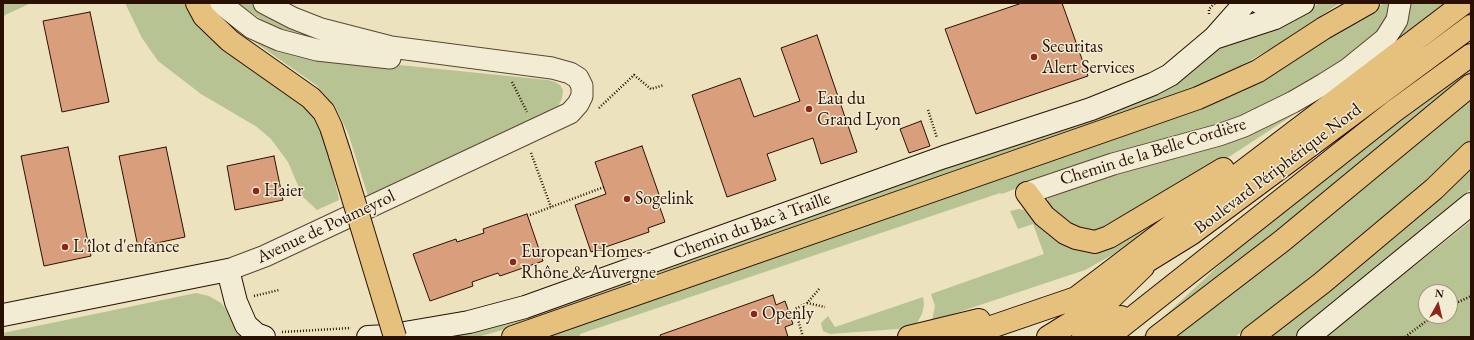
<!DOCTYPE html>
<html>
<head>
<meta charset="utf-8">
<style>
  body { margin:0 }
  #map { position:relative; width:1474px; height:340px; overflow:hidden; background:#ece2bd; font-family:"EB Garamond",serif }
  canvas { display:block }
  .frame { position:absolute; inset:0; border:4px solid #291003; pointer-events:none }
  .north { position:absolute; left:1418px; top:284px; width:40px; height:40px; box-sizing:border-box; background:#f3ecd4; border:1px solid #a29480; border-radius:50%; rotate:8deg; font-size:11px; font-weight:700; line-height:16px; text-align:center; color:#291003 }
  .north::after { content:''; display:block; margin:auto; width:14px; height:18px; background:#8f2418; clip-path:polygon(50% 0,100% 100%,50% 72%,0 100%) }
</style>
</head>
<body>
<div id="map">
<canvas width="1474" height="340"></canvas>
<div class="frame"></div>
<div class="north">N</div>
</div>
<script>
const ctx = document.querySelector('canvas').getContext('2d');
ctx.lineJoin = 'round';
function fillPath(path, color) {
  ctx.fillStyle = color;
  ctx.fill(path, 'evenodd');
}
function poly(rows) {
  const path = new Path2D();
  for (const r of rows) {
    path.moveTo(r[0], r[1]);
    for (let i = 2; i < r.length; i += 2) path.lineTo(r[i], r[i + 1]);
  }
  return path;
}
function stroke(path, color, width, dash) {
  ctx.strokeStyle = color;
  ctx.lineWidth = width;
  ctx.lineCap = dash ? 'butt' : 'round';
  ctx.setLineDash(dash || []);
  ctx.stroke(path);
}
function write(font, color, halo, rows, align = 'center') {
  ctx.font = font + ' "EB Garamond",serif';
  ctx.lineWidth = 3;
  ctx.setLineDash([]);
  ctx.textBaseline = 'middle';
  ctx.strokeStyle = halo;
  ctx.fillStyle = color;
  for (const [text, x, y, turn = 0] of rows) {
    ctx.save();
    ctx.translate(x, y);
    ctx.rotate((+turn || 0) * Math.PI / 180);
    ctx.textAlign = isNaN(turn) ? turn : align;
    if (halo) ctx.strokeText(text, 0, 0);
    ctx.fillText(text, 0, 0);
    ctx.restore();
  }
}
const green = poly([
  [3,3,31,3,3,16],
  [125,3,187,3,315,113,326,139,339,200,317,210,303,197,288,162,271,139,257,127,201,94,158,61,142,38],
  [237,3,255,3,314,37,313,38,280,30,262,20],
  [1319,3,1340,3,1275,46,1220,78,1054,140,537,320,478,337,452,337,512,323,600,293,1114,108,1229,38,1308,11],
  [1385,3,1391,3,1389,18,1383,30,1355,56,1241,120,1076,165,1002,194,1000,193,580,334,580,337,548,337,1153,122],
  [1408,3,1446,3,1370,65,1218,164,1114,228,1078,233,1048,206,1048,196,1339,80],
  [239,31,340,59,548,80,555,82,560,85,563,90,562,98,558,107,554,111,368,196,348,133,335,106,316,85],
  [1471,68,1471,78,1150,337,1142,337,1229,256,1291,203,1332,170],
  [1471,92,1471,140,1429,184,1235,337,1175,337],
  [1471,165,1471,189,1295,337,1271,337,1398,235],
  [1196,197,1112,255,1085,270,932,321,935,306,931,294,1044,254,1033,224,1018,229,1010,211,1019,209,1024,210,1059,242,1079,249],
  [1471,221,1471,337,1324,337],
  [1426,292,1450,292,1450,316,1426,316],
  [196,293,209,296,221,303,227,311,238,334,242,337,3,337,3,333],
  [923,297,924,304,922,314,917,323,911,328,830,334,823,331,821,323,828,316,835,327]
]);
const building = poly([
  [1022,3,1062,3,1088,76,976,114,945,29,1022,3],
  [90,12,109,102,62,112,43,21,90,12],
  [817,35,857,152,821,164,813,138,767,154,776,180,727,197,692,95,740,78,754,117,800,101,781,48,817,35],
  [921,121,930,146,909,153,900,129,921,121],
  [642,146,662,203,659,205,665,222,648,228,649,232,591,252,575,205,606,194,595,162,642,146],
  [68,147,91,256,44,266,21,156,68,147],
  [166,147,185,237,138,247,119,156,166,147],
  [274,156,283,200,235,210,227,166,274,156],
  [527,214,543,261,500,276,498,273,472,282,473,286,430,301,413,254,456,239,457,242,484,233,483,229,527,214],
  [773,295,776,305,785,301,793,324,785,327,788,337,661,337,660,335,773,295]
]);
const path = poly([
  [1209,14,1209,9,1215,3],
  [512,82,527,112],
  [599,108,634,75,651,89,664,85],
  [928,110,937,138],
  [531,153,551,207],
  [530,215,604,187],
  [254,296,279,290],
  [807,303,825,307],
  [1450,306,1471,296],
  [282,332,351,328],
  [803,337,795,309,807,303,820,288],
  [1405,337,1433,316]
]);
const street = poly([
  [220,3,252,28,279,40,317,50,390,58],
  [1027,193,1113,164,1219,135,1244,126,1293,102,1324,84,1348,69,1385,39,1397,20,1400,3],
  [228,270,265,256,570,113,578,104,582,96,582,86,578,78,570,73,552,68,391,47,321,29,293,18,264,3]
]);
const secondary = poly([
  [1260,3,1276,8,1295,7],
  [1217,37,1275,18,1303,3],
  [3,315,228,270,236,302,246,325,256,334,264,337],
  [368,337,387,336,469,322,525,307,944,157,1091,109,1153,84,1170,75,1214,38,1245,3],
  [1308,337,1471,204]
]);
const highway = poly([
  [197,3,204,16,230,41,311,98,324,112,331,127,340,155],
  [1027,193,1044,216,1065,233,1076,238,1095,242,1109,237,1223,169],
  [1126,273,1149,260,1191,234,1471,26],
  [513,337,1198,98,1258,71,1324,28,1368,3],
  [909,337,979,320],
  [962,337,1076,298,1464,3],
  [1048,337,1111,298,1143,267],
  [1083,337,1121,317],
  [1108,337,1394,111,1471,55],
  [1157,337,1282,241,1471,85],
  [1252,337,1322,283,1434,189,1471,153]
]);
const highwayBridge = poly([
  [340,155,395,337]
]);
const markers = [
  [1034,57,4,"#8f2418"],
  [809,109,4,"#8f2418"],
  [256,191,4,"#8f2418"],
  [627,199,4,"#8f2418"],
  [65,247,4,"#8f2418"],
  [513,262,4,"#8f2418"],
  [754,314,4,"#8f2418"]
];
const poiNames = [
  ["Securitas",1042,47],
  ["Alert Services",1042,68],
  ["Eau du",817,99],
  ["Grand Lyon",817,120],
  ["Haier",264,191],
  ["Sogelink",635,199],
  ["L'îlot d'enfance",73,247],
  ["European Homes -",521,252],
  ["Rhône & Auvergne",521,273],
  ["Openly",762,314]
];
const streetNames = [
  ["Chemin de la Belle Cordière",1153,152,-17],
  ["Boulevard Périphérique Nord",1278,169,-37],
  ["Chemin du Bac à Traille",752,226,-20],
  ["Avenue de Poumeyrol",326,227,-25]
];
fillPath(green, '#b7c392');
fillPath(building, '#d99f7c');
stroke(building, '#291003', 1);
stroke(street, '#5a4432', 23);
stroke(secondary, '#291003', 24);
stroke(highway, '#291003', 24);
stroke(path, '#291003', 2.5, [1, 2]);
stroke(street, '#f3ecd4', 21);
stroke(secondary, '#f3ecd4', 22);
stroke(highway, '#e6c17e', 22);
stroke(highwayBridge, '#291003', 24, []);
stroke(highwayBridge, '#e6c17e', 22);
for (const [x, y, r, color] of markers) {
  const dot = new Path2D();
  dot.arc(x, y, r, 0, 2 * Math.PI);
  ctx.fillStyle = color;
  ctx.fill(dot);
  stroke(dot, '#f3ecd4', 1.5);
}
write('18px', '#291003', '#f3ecd4', poiNames, 'left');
write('18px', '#291003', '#f3ecd4', streetNames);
</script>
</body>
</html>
